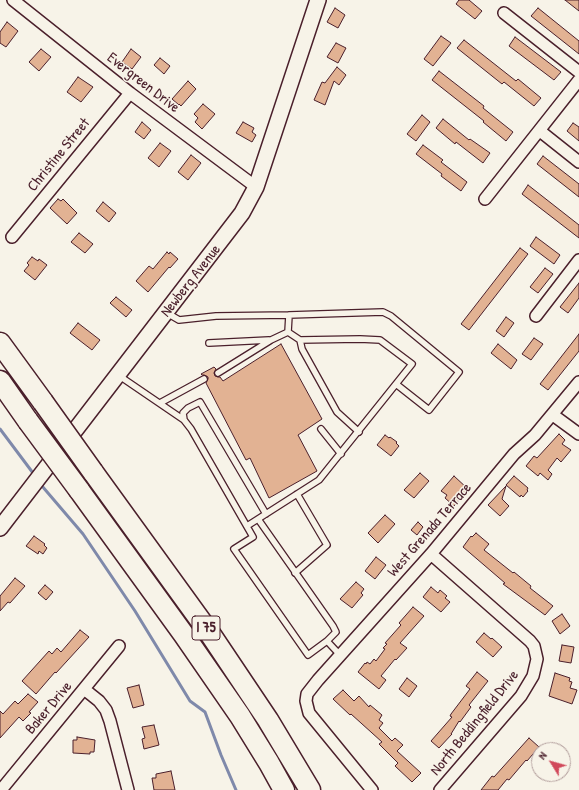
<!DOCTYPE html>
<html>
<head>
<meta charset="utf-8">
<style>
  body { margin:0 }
  #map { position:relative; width:579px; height:790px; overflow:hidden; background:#f7f3e8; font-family:"Patrick Hand",sans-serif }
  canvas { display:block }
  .north { position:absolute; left:531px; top:742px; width:40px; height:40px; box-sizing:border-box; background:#f7f3e8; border:1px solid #b29e9c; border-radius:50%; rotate:307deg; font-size:11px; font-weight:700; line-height:16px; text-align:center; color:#4a1f2b }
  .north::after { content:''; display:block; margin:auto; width:14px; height:18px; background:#d1495b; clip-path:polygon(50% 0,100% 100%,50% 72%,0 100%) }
</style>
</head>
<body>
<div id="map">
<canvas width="579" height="790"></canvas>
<div class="north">N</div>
</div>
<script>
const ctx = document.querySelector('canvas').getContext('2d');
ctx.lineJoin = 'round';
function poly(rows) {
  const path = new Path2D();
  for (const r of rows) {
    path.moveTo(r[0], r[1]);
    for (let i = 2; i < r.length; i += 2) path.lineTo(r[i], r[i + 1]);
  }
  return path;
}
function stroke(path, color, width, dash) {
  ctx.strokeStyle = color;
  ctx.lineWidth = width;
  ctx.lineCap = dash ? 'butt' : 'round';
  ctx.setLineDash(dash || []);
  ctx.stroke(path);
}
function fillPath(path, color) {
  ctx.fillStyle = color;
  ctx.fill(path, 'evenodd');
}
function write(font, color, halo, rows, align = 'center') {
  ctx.font = font + ' "Patrick Hand",sans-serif';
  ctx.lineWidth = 3;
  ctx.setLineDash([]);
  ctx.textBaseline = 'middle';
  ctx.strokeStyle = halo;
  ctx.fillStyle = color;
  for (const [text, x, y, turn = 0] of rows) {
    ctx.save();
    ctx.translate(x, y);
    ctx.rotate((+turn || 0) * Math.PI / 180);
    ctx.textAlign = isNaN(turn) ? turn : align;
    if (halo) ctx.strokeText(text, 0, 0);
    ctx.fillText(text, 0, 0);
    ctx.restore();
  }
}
const stream = poly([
  [0,429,33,473],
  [42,486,83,534,135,611,190,701,205,712,221,755,236,790]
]);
const building = poly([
  [459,0,469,0,482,11,475,19,456,4,459,0],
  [565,0,579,0,579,11,565,0],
  [335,8,345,15,338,28,327,22,335,8],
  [538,8,579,41,579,54,531,16,538,8],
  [7,22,18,31,6,47,0,43,0,32,7,22],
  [441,36,451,43,433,66,424,59,441,36],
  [515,37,561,72,554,80,509,46,515,37],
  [464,40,516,81,518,79,541,98,534,106,504,82,502,84,457,48,464,40],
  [336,43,346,48,338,63,327,57,336,43],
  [41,49,51,57,39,71,29,62,41,49],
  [131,49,141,57,132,69,122,62,131,49],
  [160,58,170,66,164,74,154,65,160,58],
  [337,67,346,75,339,85,334,81,325,105,314,100,322,82,325,83,337,67],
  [439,71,484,106,483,108,513,132,506,141,483,122,484,121,432,80,439,71],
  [78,77,93,87,81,102,67,92,78,77],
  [188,81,196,89,181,106,179,104,179,105,172,99,188,81],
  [203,104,215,114,202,129,195,122,198,118,194,114,203,104],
  [422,115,430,122,416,141,407,134,422,115],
  [443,119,469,140,470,139,490,153,483,163,456,142,455,144,436,128,443,119],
  [142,122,151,130,144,139,135,132,142,122],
  [243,122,254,128,252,132,256,135,252,142,236,133,243,122],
  [573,123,579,127,579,141,567,131,573,123],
  [160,143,171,151,159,167,148,158,160,143],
  [423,145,443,160,441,162,467,182,461,191,441,176,442,174,416,154,423,145],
  [191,155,201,163,188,180,178,172,191,155],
  [543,156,579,184,579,197,537,164,543,156],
  [528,185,579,225,579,238,522,194,528,185],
  [58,199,61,201,63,199,77,213,67,224,50,208,58,199],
  [103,202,116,213,109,222,96,211,103,202],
  [79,233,93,244,85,253,71,242,79,233],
  [536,237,560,255,554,264,530,246,536,237],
  [520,248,528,254,469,330,461,324,520,248],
  [167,252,169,254,170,252,178,259,170,268,169,267,148,292,136,281,149,266,153,269,167,252],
  [32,257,38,261,39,259,47,265,35,280,24,271,29,265,27,263,32,257],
  [545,268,553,274,538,293,530,287,545,268],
  [579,283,579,298,568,313,560,307,579,283],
  [116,297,132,310,126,317,110,303,116,297],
  [506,317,514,323,504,337,496,331,506,317],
  [78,323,100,340,92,350,70,333,78,323],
  [579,334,579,351,548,390,540,384,579,334],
  [534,338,543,344,531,360,522,354,534,338],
  [281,344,322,419,298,435,317,471,269,498,250,458,246,460,206,383,208,379,208,377,204,375,202,375,201,374,214,367,216,369,214,373,215,376,218,377,220,377,223,381,281,344],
  [498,344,517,360,511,369,491,353,498,344],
  [559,434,565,440,562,444,571,450,561,462,557,458,548,470,552,474,548,480,540,473,538,476,526,466,534,456,537,458,559,434],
  [385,435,389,438,390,437,397,442,396,443,399,446,391,456,377,445,385,435],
  [420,473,429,481,414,498,404,490,420,473],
  [454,476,468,489,454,506,445,498,447,495,441,491,454,476],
  [514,476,528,488,527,490,528,491,523,497,521,495,520,497,506,485,514,476],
  [506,486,502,499,509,506,500,516,488,505,506,486],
  [385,515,395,524,378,543,368,533,385,515],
  [418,522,423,527,417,535,411,530,418,522],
  [476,533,489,544,484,550,513,573,514,572,531,586,530,588,553,606,545,615,503,584,505,583,463,547,471,536,472,537,476,533],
  [34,536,45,544,44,545,47,548,43,554,39,551,38,554,26,546,34,536],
  [376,557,386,565,375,579,365,571,376,557],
  [15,578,25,586,10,603,8,602,0,611,0,596,15,578],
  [356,582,364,589,361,593,363,595,352,608,340,599,356,582],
  [45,585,53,592,46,600,38,593,45,585],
  [431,587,438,593,440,590,447,596,445,598,450,602,441,612,423,597,431,587],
  [413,607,424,616,400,643,407,648,396,660,395,659,381,676,386,680,379,689,358,672,365,663,366,664,367,662,370,664,374,659,376,661,385,649,383,648,387,644,385,643,401,625,399,623,413,607],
  [562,614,570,626,560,634,552,621,562,614],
  [80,630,89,637,56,673,55,672,36,694,22,681,49,651,52,654,57,648,61,652,80,630],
  [484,633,491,639,492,638,502,647,493,657,476,642,484,633],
  [562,645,574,647,571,663,559,661,562,645],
  [477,672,488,681,469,705,471,707,460,722,459,721,451,734,452,734,439,748,431,741,452,717,450,716,451,714,470,689,466,686,477,672],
  [555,673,570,678,569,681,572,682,570,688,577,690,572,704,549,696,555,673],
  [407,678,417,686,409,697,399,689,407,678],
  [139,685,144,705,133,708,127,688,139,685],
  [343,690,354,701,359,696,369,707,370,705,382,715,379,720,383,723,379,728,392,741,395,738,403,745,397,751,421,773,412,782,395,766,398,763,379,744,382,742,351,714,350,715,333,699,343,690],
  [28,694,38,702,29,712,31,713,23,721,19,717,0,738,0,711,3,714,15,701,18,704,28,694],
  [154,725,159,745,144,749,142,739,145,738,142,727,154,725],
  [77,737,95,740,94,752,90,752,90,754,73,753,73,740,77,740,77,737],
  [529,738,539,747,527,761,526,760,509,780,507,779,498,790,481,790,492,776,494,777,529,738],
  [171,771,175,790,154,790,152,778,156,778,156,774,171,771]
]);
const lane = poly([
  [167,313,179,320,216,316,289,315,383,312,391,316,459,372,429,410,396,384],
  [288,332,289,315],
  [300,340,302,349,337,412,359,432],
  [209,343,269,340],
  [218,373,271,340,288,332,300,340,360,339,380,340,412,364,319,480,247,526],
  [118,375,184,420,191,429,253,537,234,549,308,655,327,641,336,632,333,626,258,519],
  [160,403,204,379],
  [184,420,183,413,188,408,200,402,266,514],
  [321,429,341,454],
  [295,573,327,545,297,494],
  [327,641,340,655]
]);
const street = poly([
  [13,0,130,93,256,187],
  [504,13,579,72],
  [540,131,579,162],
  [485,199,579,80],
  [12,237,130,93],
  [536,316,579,260],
  [553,415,579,434],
  [431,554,530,641,534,646,537,659,533,676,521,696,440,790],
  [84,689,99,701,106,710,110,721,128,790],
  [1,790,119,646],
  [372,790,309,713,306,701,307,694,318,680,431,554,514,454,535,435,579,382]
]);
const secondary = poly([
  [0,528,242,213,256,187,318,0]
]);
const highway = poly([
  [0,343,43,402],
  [0,381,28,421],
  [93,472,211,635,268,720,310,790],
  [79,490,184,635,240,716,269,763,284,790]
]);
const highwayBridge = poly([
  [43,402,93,472],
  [28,421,79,490]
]);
const shields = [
  [206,628,28]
];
const shieldNames = [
  ["I 75",206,628]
];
const streetNames = [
  ["Evergreen Drive",143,83,38],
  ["Christine Street",59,155,-51],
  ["Newberg Avenue",191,281,-52],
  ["West Grenada Terrace",430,530,-49],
  ["Baker Drive",49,708,-50],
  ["North Beddingfield Drive",475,723,-51]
];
stroke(stream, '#7f89aa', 3);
fillPath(building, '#e2b293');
stroke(building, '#4a1f2b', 1);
stroke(lane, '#4a1f2b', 8);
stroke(street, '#4a1f2b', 14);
stroke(secondary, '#4a1f2b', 18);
stroke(highway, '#4a1f2b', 23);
stroke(lane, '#f7f3e8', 5.5);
stroke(street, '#f7f3e8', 11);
stroke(secondary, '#f7f3e8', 15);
stroke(highway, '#f7f3e8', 20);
stroke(highwayBridge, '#4a1f2b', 23, []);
stroke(highwayBridge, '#f7f3e8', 20);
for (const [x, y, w] of shields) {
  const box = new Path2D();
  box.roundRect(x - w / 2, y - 12, w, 24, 3);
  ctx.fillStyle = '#f7f3e8';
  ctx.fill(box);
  stroke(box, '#4a1f2b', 1);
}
write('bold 14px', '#4a1f2b', null, shieldNames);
write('15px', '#4a1f2b', '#f7f3e8', streetNames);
</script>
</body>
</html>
